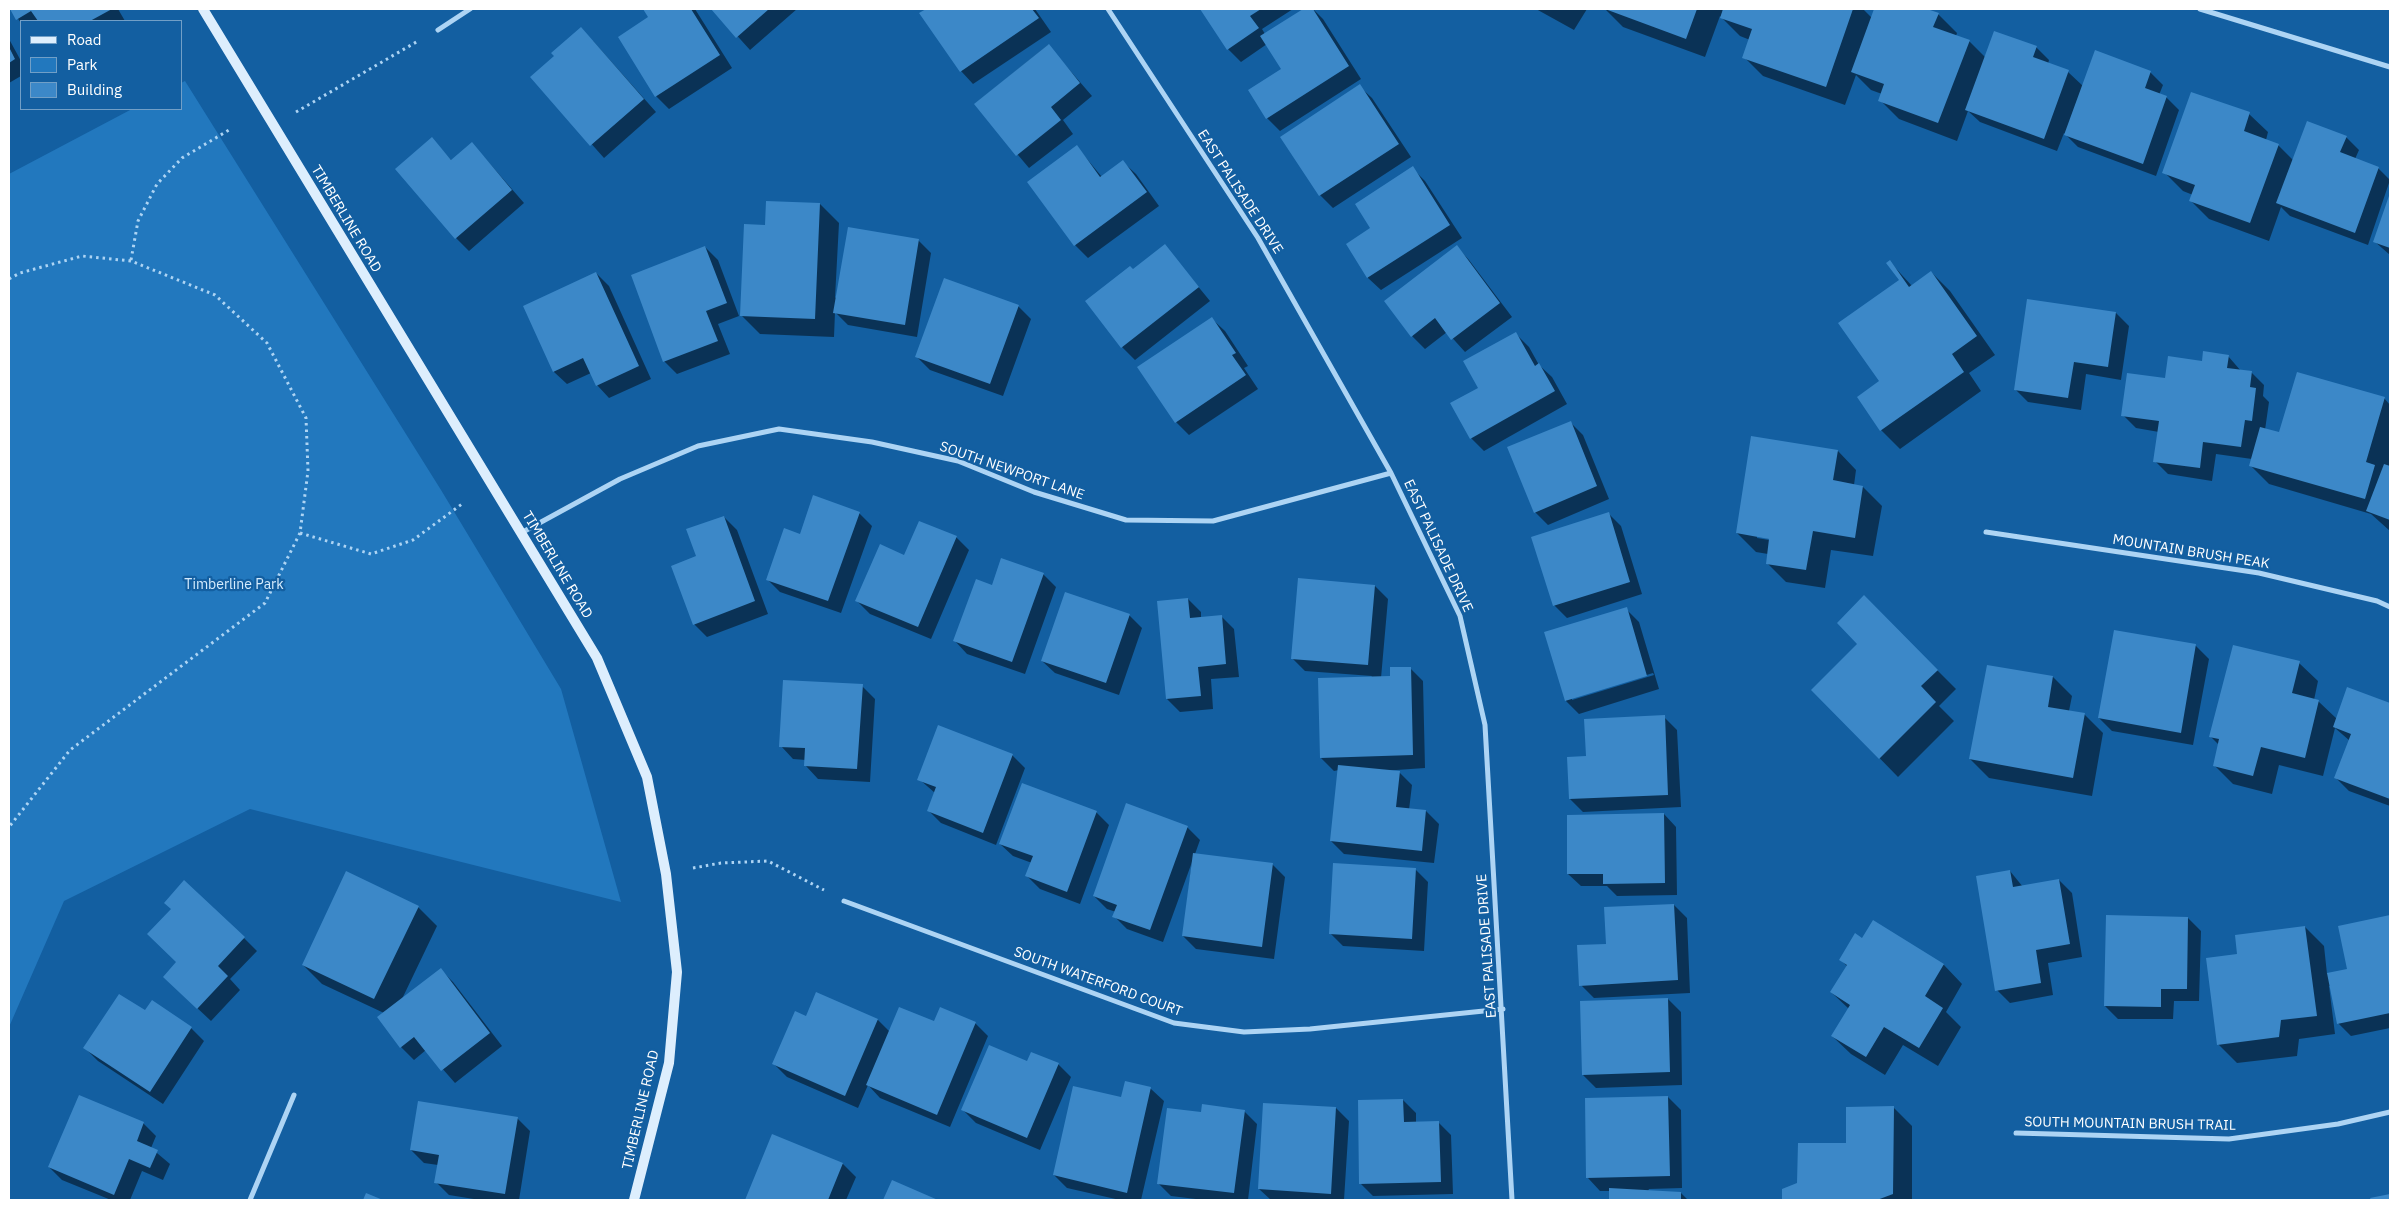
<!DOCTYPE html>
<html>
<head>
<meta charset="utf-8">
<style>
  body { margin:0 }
  #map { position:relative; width:2399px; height:1209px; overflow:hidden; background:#135fa1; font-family:"IBM Plex Sans",sans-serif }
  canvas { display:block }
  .frame { position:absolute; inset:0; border:10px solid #fff; pointer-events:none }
  .legend { position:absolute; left:20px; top:20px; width:162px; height:90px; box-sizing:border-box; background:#135fa1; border:1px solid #719fc7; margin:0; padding:6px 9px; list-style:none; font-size:15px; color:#fff }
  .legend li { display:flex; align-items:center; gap:10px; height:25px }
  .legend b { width:25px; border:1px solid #719fc7 }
</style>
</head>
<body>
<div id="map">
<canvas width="2399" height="1209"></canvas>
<div class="frame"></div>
<ul class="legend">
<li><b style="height:6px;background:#ddeefd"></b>Road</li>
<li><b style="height:14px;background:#2278be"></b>Park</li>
<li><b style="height:14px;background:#3c88c8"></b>Building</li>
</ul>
</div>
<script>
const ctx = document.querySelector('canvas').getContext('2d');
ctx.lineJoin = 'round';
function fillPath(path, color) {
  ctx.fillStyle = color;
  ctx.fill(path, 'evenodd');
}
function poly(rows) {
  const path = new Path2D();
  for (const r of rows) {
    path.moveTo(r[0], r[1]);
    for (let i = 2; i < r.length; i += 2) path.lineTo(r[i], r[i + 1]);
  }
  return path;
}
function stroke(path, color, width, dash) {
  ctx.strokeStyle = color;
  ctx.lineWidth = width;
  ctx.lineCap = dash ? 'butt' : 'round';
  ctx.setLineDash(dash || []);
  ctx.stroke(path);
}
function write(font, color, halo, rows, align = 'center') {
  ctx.font = font + ' "IBM Plex Sans",sans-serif';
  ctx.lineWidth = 4.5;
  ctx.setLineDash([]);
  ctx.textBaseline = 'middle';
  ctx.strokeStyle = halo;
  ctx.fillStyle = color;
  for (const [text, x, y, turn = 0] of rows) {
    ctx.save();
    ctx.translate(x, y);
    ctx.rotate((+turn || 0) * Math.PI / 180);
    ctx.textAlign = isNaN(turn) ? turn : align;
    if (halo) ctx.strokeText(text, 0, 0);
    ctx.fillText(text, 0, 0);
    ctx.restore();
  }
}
const green = poly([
  [185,81,441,490,561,689,621,902,250,809,64,901,9,1027,9,174,132,109,181,109,181,83]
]);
const shadow = poly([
  [11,9,118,9,125,21,21,21,21,23],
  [644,9,695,9,732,68,669,109,656,96,650,17],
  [713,9,797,9,750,50],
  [928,9,1035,9,1051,32,973,84,961,71,921,14],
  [1202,9,1293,9,1262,29,1265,34,1305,9,1313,9,1323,19,1361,79,1280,131,1267,118,1283,69,1267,44,1241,62,1228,49],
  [1536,9,1587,9,1574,30],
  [1605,9,1863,9,1872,18,1875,9,1923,9,1938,14,1957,33,1956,36,1969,41,1986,58,2036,47,2049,60,2048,64,2068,72,2083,86,2150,72,2163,85,2159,95,2166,97,2179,110,2156,176,2078,147,2064,133,2057,151,1980,122,1968,111,1957,141,1899,119,1880,100,1882,94,1871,90,1856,75,1845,105,1763,76,1744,57,1750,40,1740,36,1720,16,1705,57,1623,27],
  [9,39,21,61,21,76,9,83],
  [593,41,656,112,604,158,532,77],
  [1048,45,1092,96,1063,120,1073,134,1029,168,975,104],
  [1359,86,1372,98,1411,157,1333,208,1320,195,1282,137],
  [2249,114,2268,132,2266,140,2278,145,2293,160,2346,137,2359,150,2355,159,2378,168,2390,180,2368,245,2290,216,2281,207,2269,241,2209,219,2190,200,2193,195,2183,191,2164,172],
  [432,139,452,161,484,157,524,203,469,251,456,238],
  [1077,147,1102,177,1123,162,1136,174,1159,206,1088,258,1075,245],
  [1412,168,1425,181,1462,238,1381,290,1368,278,1347,244,1372,228],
  [2390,196,2390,255,2374,241],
  [820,204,839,223,835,298,918,240,931,253,917,337,848,325,835,312,834,337,760,334,741,315,766,226],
  [1165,246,1210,301,1135,360,1122,347,1133,271],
  [705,247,718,260,739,316,718,324,730,354,677,374,664,361],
  [1457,247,1469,260,1512,317,1465,352,1447,332,1425,349,1412,336],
  [1890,262,1912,286,1931,272,1950,291,1995,355,1969,373,1981,391,1900,449,1881,430,1880,382,1900,281],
  [596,273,609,286,651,379,609,398,597,385,591,373,567,384,554,372,525,306],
  [2028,300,2116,313,2129,326,2121,380,2086,374,2081,410,2028,402,2016,390],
  [1018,306,1031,319,1003,396,930,370,917,357],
  [1212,319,1225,331,1248,366,1244,368,1258,389,1189,435,1176,422],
  [1516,334,1529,347,1539,365,1552,377,1567,404,1484,451,1471,438,1480,388],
  [2228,356,2241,371,2251,372,2264,385,2263,396,2269,402,2265,430,2280,434,2384,398,2390,405,2390,531,2371,514,2269,484,2250,465,2252,459,2216,454,2212,481,2168,474,2155,461,2159,432,2136,428,2123,415,2166,379,2203,362],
  [1571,423,1583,435,1609,499,1548,525,1535,512],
  [1838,451,1856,470,1854,485,1863,487,1882,506,1873,556,1831,550,1825,588,1786,582,1767,563,1768,554,1756,552,1737,533],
  [1757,535,1775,541,1757,538],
  [859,513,872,526,841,613,780,592,767,579,801,536],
  [1608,513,1621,526,1642,594,1567,618,1554,605],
  [724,517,737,530,768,614,707,637,694,624,697,557],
  [956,537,969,550,931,639,870,614,857,601,905,557],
  [1043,574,1056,587,1025,674,967,654,955,641,993,586],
  [1375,586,1388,599,1381,678,1392,678,1410,668,1423,681,1425,768,1382,771,1399,772,1412,785,1409,810,1426,811,1439,824,1434,863,1344,854,1331,841,1339,770,1334,771,1321,758,1372,676,1305,671,1292,658],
  [1864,597,1956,689,1939,706,1954,721,1898,777,1813,690,1859,644],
  [1188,599,1201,612,1201,618,1221,616,1234,629,1239,677,1211,679,1213,709,1180,712,1167,699],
  [1626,609,1639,622,1659,689,1579,714,1566,701,1545,633],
  [1653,673,1654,675,1572,700,1572,698],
  [1129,615,1142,628,1119,695,1055,673,1042,661],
  [2115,632,2196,646,2209,659,2193,745,2112,731,2099,718],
  [2299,663,2318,681,2314,700,2318,701,2337,719,2348,689,2390,704,2390,806,2349,791,2336,778,2350,741,2335,728,2323,776,2279,765,2272,794,2233,784,2214,765,2219,745,2211,737],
  [1988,666,2053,677,2072,696,2069,711,2084,714,2103,733,2092,796,1989,778,1970,759],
  [862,686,875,699,870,782,818,779,806,766,806,760,793,759,781,746],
  [1664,717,1677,730,1681,807,1583,812,1570,799,1587,757],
  [1012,755,1025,768,996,845,941,823,928,810,935,793,919,779],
  [1096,812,1109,825,1080,904,1040,889,1027,876,1032,863,1013,856,1000,844],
  [1664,814,1676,827,1677,895,1617,896,1607,886,1581,886,1568,874],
  [1187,827,1200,840,1195,854,1272,864,1285,877,1274,959,1196,949,1183,936,1192,862,1163,942,1127,929,1114,916,1116,912,1107,909,1094,896],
  [1415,869,1428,882,1424,951,1343,946,1330,933],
  [2010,871,2023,887,2059,880,2072,893,2082,957,2048,963,2053,995,2010,1003,1997,990],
  [1674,905,1687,918,1690,993,1594,998,1581,985,1607,945],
  [418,907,437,926,402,999,441,970,453,982,502,1046,455,1083,426,1050,414,1060,401,1047,384,1013,322,984,303,965],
  [2390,917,2390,1028,2351,1036,2338,1023,2331,986,2329,986,2335,1034,2299,1039,2297,1056,2237,1063,2218,1044,2239,955,2305,927,2324,946,2327,974,2348,970,2339,927],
  [2188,918,2201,931,2199,1001,2174,1001,2173,1019,2118,1019,2105,1006],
  [1873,922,1944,965,1962,984,1946,1012,1961,1027,1938,1066,1903,1045,1885,1075,1851,1054,1832,1036,1849,1009,1831,992,1847,966,1841,960,1862,940],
  [244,938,257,951,230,979,240,990,211,1021,177,989],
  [817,994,878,1020,890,1032,935,1023,975,1023,988,1036,950,1127,880,1098,868,1085,858,1108,787,1077,774,1064,806,1018],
  [1668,999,1681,1012,1682,1085,1596,1088,1583,1075],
  [145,1012,191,1028,204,1041,163,1104,98,1061,85,1048],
  [1028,1063,1058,1064,1071,1077,1040,1150,976,1123,963,1110],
  [1126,1083,1151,1089,1164,1101,1141,1200,1120,1200,1067,1188,1054,1175,1122,1098],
  [1668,1097,1681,1110,1682,1188,1649,1189,1648,1191,1681,1193,1688,1200,1610,1200,1610,1191,1600,1191,1588,1178],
  [1403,1100,1416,1113,1416,1123,1439,1123,1451,1135,1453,1194,1373,1196,1361,1184],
  [1893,1107,1912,1126,1912,1200,1784,1200,1783,1190,1799,1183],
  [1336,1108,1349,1121,1344,1200,1271,1200,1259,1189],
  [1244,1111,1257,1124,1248,1200,1204,1200,1171,1196,1158,1183],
  [517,1118,530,1131,519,1200,480,1200,449,1195,436,1182,438,1165,424,1163,411,1150],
  [143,1123,156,1136,151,1148,170,1164,163,1180,142,1171,130,1200,111,1200,62,1180,49,1167],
  [772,1136,843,1164,856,1177,846,1200,746,1200],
  [892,1182,935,1200,884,1200]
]);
const building = poly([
  [10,9,112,9,90,21,38,21,31,11,16,20],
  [643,9,691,9,720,55,655,97,618,37,648,17],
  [711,9,769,9,736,38],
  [926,9,1032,9,1039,18,960,72,919,13],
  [1200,9,1261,9,1250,16,1259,28,1227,50],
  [1303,9,1313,9,1349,66,1266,119,1248,90,1281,69,1260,36],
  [1605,9,1697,9,1686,39],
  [1723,9,1853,9,1826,87,1742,58,1752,29,1720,18],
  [1874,9,1927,9,1939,13,1933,27,1970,40,1938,123,1878,101,1884,84,1851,72],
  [581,27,644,99,590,146,530,77,554,56,551,53],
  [1994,31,2037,46,2033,57,2069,70,2044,139,1965,110],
  [1049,44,1080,83,1051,107,1061,120,1016,156,974,104],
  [9,47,15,59,9,63],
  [2095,50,2151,71,2145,88,2167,96,2143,164,2064,135],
  [1360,84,1399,144,1319,196,1280,137],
  [2191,92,2250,112,2244,131,2279,144,2250,223,2189,201,2195,185,2162,173],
  [2307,121,2347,136,2340,152,2379,167,2355,233,2276,203],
  [432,137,451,160,472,142,512,190,455,239,395,169],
  [1077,145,1100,177,1123,160,1147,192,1074,246,1027,182],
  [1413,166,1450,225,1367,278,1346,244,1370,228,1355,204],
  [2390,193,2390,248,2373,242],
  [766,201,820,203,815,319,740,316,744,224,765,225],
  [848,227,919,239,905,325,833,313],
  [1165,244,1199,287,1121,348,1085,301,1130,266,1133,269],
  [1457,245,1500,303,1451,340,1435,318,1411,337,1384,301],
  [705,246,727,303,706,311,718,341,663,362,631,275],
  [1890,260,1909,287,1931,271,1977,336,1952,354,1964,372,1880,431,1857,397,1879,381,1838,323,1899,280,1886,263],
  [596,272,639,366,596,386,583,358,553,372,523,306],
  [944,278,1019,305,990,384,915,357],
  [2027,299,2116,312,2108,367,2074,362,2068,398,2014,390],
  [1212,317,1236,353,1232,355,1246,375,1175,423,1137,367],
  [1516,332,1535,366,1539,363,1555,391,1470,439,1450,403,1478,388,1463,361],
  [2203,351,2229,355,2227,368,2252,371,2250,387,2256,388,2252,421,2245,420,2241,447,2203,442,2200,468,2153,462,2159,421,2121,416,2127,373,2165,378,2168,356,2202,361],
  [2297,372,2385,397,2366,462,2375,465,2365,499,2249,466,2260,427,2279,432],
  [1571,421,1597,486,1534,513,1507,447],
  [1751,436,1838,450,1833,480,1863,486,1855,538,1813,531,1806,570,1766,564,1769,539,1736,533],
  [2384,464,2390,466,2390,520,2366,511],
  [813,495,860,512,828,601,766,580,784,528,800,534],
  [1609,512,1630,582,1553,606,1531,537],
  [724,516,755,601,693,625,671,566,696,556,686,529],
  [919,521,957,536,918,627,855,601,880,544,904,555],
  [1001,558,1044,573,1012,662,953,641,976,579,992,585],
  [1298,578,1375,585,1368,665,1291,659],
  [1065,592,1130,614,1106,683,1041,661],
  [1864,595,1938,670,1921,686,1936,702,1879,759,1811,690,1857,644,1837,623],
  [1188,598,1190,618,1222,615,1226,664,1198,667,1201,696,1166,699,1157,601],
  [1627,607,1647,676,1565,701,1544,632],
  [2114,630,2196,644,2181,733,2098,718],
  [2233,645,2300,661,2292,693,2319,700,2305,758,2261,747,2253,776,2213,766,2219,739,2209,737],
  [1987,665,2053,676,2048,707,2085,713,2073,778,1969,759],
  [1390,667,1411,667,1413,755,1320,758,1318,678,1390,676],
  [783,680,863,684,857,769,804,766,805,748,779,747],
  [2347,687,2390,703,2390,799,2334,778,2351,734,2333,727],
  [1665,715,1668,795,1569,799,1567,757,1586,756,1584,719],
  [938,725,1013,754,983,833,927,811,936,787,917,780],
  [1338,765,1400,771,1396,807,1426,810,1422,851,1330,841],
  [1022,783,1097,811,1067,892,1025,876,1033,856,999,844],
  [1126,803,1188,826,1150,930,1112,917,1117,905,1093,896],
  [1664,813,1665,883,1603,884,1603,874,1567,874,1567,815],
  [1193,853,1273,863,1262,947,1182,936],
  [1333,863,1416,868,1412,939,1329,934],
  [2010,870,2013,887,2059,879,2070,944,2036,950,2041,983,1995,991,1976,876],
  [346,871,419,906,374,999,302,965],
  [184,880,245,937,218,966,228,976,197,1009,163,977,176,962,147,934,171,909,164,903],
  [1674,904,1678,980,1579,986,1577,945,1606,944,1604,907],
  [2106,915,2188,917,2187,989,2161,989,2161,1007,2104,1006],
  [2390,915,2390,1013,2337,1024,2327,973,2347,969,2338,926],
  [1873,920,1944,964,1925,996,1943,1008,1919,1048,1884,1027,1866,1057,1831,1036,1850,1005,1830,992,1847,965,1839,960,1855,933,1862,938],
  [2305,926,2317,1016,2281,1020,2279,1037,2217,1045,2206,958,2237,954,2235,935],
  [441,968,490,1033,441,1071,414,1037,400,1048,377,1017],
  [816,992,878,1019,845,1096,772,1064,795,1011,806,1016],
  [119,994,145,1010,152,1000,192,1027,150,1092,83,1048],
  [1668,998,1670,1072,1582,1075,1580,1001],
  [899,1007,934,1021,940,1007,976,1022,937,1115,866,1085],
  [989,1045,1027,1061,1031,1052,1059,1063,1027,1138,961,1110],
  [1125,1081,1151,1087,1127,1193,1053,1175,1073,1086,1121,1097],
  [79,1095,144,1122,137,1141,158,1150,150,1168,129,1159,114,1195,48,1167],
  [1668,1096,1670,1176,1586,1178,1585,1098],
  [1403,1099,1404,1122,1439,1121,1441,1182,1359,1184,1358,1100],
  [418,1101,518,1117,505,1194,434,1183,439,1155,410,1150],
  [1263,1103,1336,1107,1331,1194,1258,1189],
  [1202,1104,1245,1110,1234,1193,1157,1184,1167,1108,1201,1112],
  [1894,1106,1893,1194,1877,1200,1782,1200,1782,1189,1797,1183,1798,1143,1846,1143,1846,1107],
  [772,1134,843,1163,828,1200,745,1200],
  [892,1180,938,1200,883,1200],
  [1609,1188,1681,1192,1681,1200,1609,1200],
  [366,1193,383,1200,363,1200],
  [2390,1194,2390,1200,2371,1200,2370,1198]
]);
const path = poly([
  [296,112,418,41],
  [131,260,138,221,157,184,182,158,229,130],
  [9,279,20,273,82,256,131,261,215,295,267,343,306,418,308,471,300,533,265,603,70,750,9,827],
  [300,533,371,554,413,540,462,504],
  [693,868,721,863,768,861,824,890]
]);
const street = poly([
  [1108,9,1258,238,1391,473,1460,616,1485,725,1512,1200],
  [2200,9,2390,67],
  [438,30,470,9],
  [1986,532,2259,573,2377,601,2390,607],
  [521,533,620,479,698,446,779,429,872,442,958,461,1034,492,1126,520,1213,521,1391,473],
  [844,901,1174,1023,1244,1032,1310,1029,1503,1009],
  [2016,1133,2229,1139,2338,1124,2390,1112],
  [250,1200,294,1095]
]);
const secondary = poly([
  [203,9,597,658,647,777,666,874,677,972,669,1063,634,1200]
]);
const streetNames = [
  ["EAST PALISADE DRIVE",1240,192,57],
  ["TIMBERLINE ROAD",346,219,59],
  ["SOUTH NEWPORT LANE",1012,471,19],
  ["EAST PALISADE DRIVE",1438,546,65],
  ["MOUNTAIN BRUSH PEAK",2191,552,9],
  ["TIMBERLINE ROAD",557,565,59],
  ["EAST PALISADE DRIVE",1487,946,-94],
  ["SOUTH WATERFORD COURT",1098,982,20],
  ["TIMBERLINE ROAD",641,1110,-77],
  ["SOUTH MOUNTAIN BRUSH TRAIL",2130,1124,1]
];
const parkNames = [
  ["Timberline Park",234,585]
];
fillPath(green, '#2278be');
fillPath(shadow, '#0007');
fillPath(building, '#3c88c8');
stroke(path, '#add4f4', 3, [2.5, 4]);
stroke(street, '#add4f4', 5);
stroke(secondary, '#ddeefd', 10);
write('14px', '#fff', '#135fa1', streetNames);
write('14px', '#d5ecfe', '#135fa1', parkNames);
</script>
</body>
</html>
